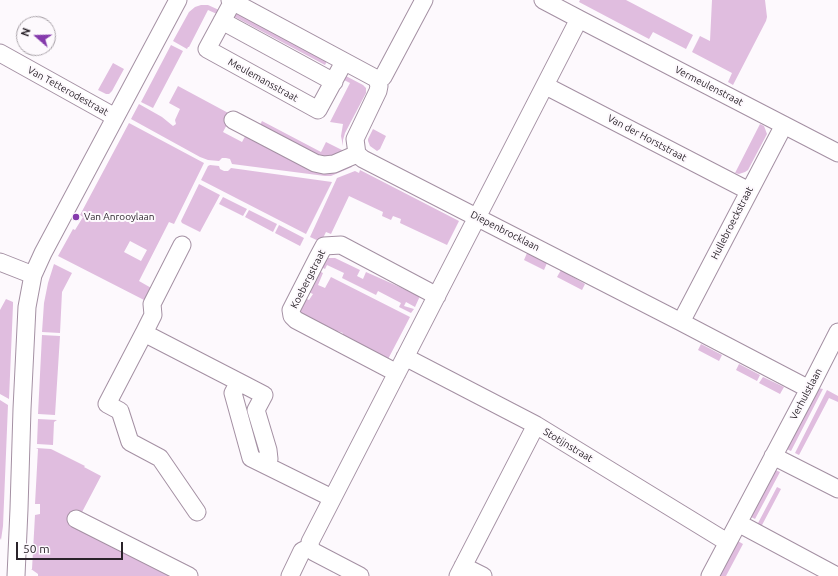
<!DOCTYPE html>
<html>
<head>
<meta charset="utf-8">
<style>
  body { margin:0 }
  #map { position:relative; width:838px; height:576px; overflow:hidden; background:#fdf9fd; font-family:Ubuntu,sans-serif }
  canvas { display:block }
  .north { position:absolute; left:16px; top:16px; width:40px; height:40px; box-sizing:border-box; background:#fdf9fd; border:1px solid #a9a3a9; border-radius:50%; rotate:290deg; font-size:11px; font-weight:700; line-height:16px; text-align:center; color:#2a232a }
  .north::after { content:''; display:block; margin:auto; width:14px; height:18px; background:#853aac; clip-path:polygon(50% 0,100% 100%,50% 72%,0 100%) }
  .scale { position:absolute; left:16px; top:542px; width:107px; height:18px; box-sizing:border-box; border:2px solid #2a232a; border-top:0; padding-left:5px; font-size:12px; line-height:14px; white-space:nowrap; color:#2a232a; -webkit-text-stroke:3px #fdf9fd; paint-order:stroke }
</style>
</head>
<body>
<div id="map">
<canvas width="838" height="576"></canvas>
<div class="north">N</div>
<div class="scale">50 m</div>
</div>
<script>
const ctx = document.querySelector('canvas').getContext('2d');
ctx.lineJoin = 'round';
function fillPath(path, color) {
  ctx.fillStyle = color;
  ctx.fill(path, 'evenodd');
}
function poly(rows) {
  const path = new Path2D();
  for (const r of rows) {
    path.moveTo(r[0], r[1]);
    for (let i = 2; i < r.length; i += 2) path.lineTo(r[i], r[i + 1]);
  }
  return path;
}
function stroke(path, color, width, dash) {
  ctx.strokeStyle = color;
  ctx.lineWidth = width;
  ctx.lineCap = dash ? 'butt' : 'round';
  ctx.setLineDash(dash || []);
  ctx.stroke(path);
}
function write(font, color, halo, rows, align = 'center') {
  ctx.font = font + ' Ubuntu,sans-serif';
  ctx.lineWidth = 4;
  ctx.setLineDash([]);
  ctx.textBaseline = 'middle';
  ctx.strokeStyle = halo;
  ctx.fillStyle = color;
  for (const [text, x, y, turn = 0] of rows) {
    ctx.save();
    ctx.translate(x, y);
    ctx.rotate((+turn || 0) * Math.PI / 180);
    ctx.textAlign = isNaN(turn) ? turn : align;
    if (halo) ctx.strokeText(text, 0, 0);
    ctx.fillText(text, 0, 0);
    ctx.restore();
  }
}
const green = poly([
  [580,0,626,0,693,35,686,49,653,32,649,39,579,2],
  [712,0,765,0,767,17,766,21,733,85,728,82,732,73,692,52,700,36,710,41],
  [201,5,208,5,219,10,217,14,208,10,189,47,188,47,187,49,173,41,189,12,195,7],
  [236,11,328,59,325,65,233,16],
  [171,45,183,51,153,108,141,102],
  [113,63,124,69,112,91,109,94,106,94,98,90],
  [344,75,363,85,366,88,366,93,345,133,343,140,343,146,341,136,343,124,330,122,350,83,342,79],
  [178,86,232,115,223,132,242,142,248,131,320,169,349,162,352,167,331,176,325,176,232,164,230,159,226,158,222,158,219,161,208,160,200,157,131,119,139,104,162,117,173,126,176,124,175,120,180,109,169,103],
  [262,121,321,152,326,142,344,151,329,160,258,129],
  [129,123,204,163,174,224,169,222,139,281,153,289,146,301,58,256,73,229,75,230,83,217,80,215],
  [130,241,147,250,141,261,124,252],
  [760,124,764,126,767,134,748,170,745,172,739,174,735,173],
  [373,129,386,136,380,149,377,151,370,146,368,141,368,139],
  [210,165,219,166,220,169,224,171,228,171,231,168,332,182,306,234,201,180,208,166],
  [360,170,459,221,447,245,400,223,401,219,393,216,391,220,382,216,383,212,349,196,331,234,326,232,321,242,310,237,337,178,355,171,359,173],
  [199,184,220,195,200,232,182,223,181,221],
  [223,197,247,209,243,216,219,204],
  [249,210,277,224,273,232,245,217],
  [279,225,304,238,300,246,275,233],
  [527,253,547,263,544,270,524,260],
  [327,258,335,258,360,270,357,276,363,279,366,272,420,296,415,307,406,302,404,306,414,309,411,313,399,307,401,303,378,291,376,295,342,278,344,273,327,265,325,269,319,266],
  [54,264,72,273,62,292,60,333,42,332,44,303,48,283],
  [317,270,323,273,318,285,325,288,331,277,410,317,386,363,340,340,343,333,337,331,334,337,297,312,303,297,309,300,313,294,306,291],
  [561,270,585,284,582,290,557,277],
  [6,299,13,302,13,305,9,399,0,394,0,310],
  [42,335,60,336,55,415,38,414],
  [701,344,722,355,719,361,698,350],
  [739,364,760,375,757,381,736,370],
  [763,377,784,387,780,394,759,383],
  [818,388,823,389,791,451,784,448],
  [827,390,838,396,838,402,829,398,799,455,795,453],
  [0,400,8,405,3,526,1,540,0,538],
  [38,419,57,420,54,422,53,445,37,444],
  [36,448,51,449,85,466,84,467,101,476,81,514,178,576,38,576,38,574,31,569,32,569,35,515,40,514,40,504,35,504,38,449],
  [773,469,780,472,755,519,749,516],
  [777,487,781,489,761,527,757,525],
  [736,540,743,544,726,576,717,576]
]);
const minor = poly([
  [230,0,377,79],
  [543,0,579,19],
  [233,1,207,49,318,110,344,62],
  [222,21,334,82],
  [0,53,115,117],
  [377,79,379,86,378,91,355,139,357,154,363,159,681,322,809,389],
  [377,79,383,77,424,0],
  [546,86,749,191],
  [233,120,315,163,324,165,334,164,357,154],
  [0,262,33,275],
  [681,322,784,125],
  [144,333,153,315,152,304,182,245],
  [405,357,536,425,727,542],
  [397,373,296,320,292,316,291,310,317,259,324,246,341,245,437,296],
  [239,382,264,395,256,410,268,450,269,459,266,465],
  [773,456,838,489],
  [197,512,160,458,130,442,120,411,107,404,144,333,239,382,233,393,251,458,332,498],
  [76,519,189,576],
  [738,523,837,576],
  [463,566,483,576],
  [16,576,19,509,22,409,27,307,33,275,43,253,178,0],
  [290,576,302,551,310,547],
  [360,576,314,552,310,547,310,542,579,19,838,153],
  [458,576,536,425],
  [710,576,809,389,838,332]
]);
const markers = [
  [76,217,4,"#853aac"]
];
const streetNames = [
  ["Meulemansstraat",263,80,29],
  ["Vermeulenstraat",709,86,27],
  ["Van Tetterodestraat",68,91,29],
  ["Van der Horststraat",647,138,28],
  ["Hullebroeckstraat",732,223,-63],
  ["Diepenbrocklaan",505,231,27],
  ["Koebergstraat",308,279,-63],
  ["Verhulstlaan",806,394,-62],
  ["Stotijnstraat",568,445,31]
];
const poiNames = [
  ["Van Anrooylaan",84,217]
];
fillPath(green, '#e0bddf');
stroke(minor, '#a490a3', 19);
stroke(minor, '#fff', 17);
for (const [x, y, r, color] of markers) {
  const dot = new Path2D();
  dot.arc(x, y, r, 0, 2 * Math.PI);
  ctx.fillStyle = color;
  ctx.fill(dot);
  stroke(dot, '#fdf9fd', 1.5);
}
write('10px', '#2a232a', '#fdf9fd', streetNames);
write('10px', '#2a232a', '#fdf9fd', poiNames, 'left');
</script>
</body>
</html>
